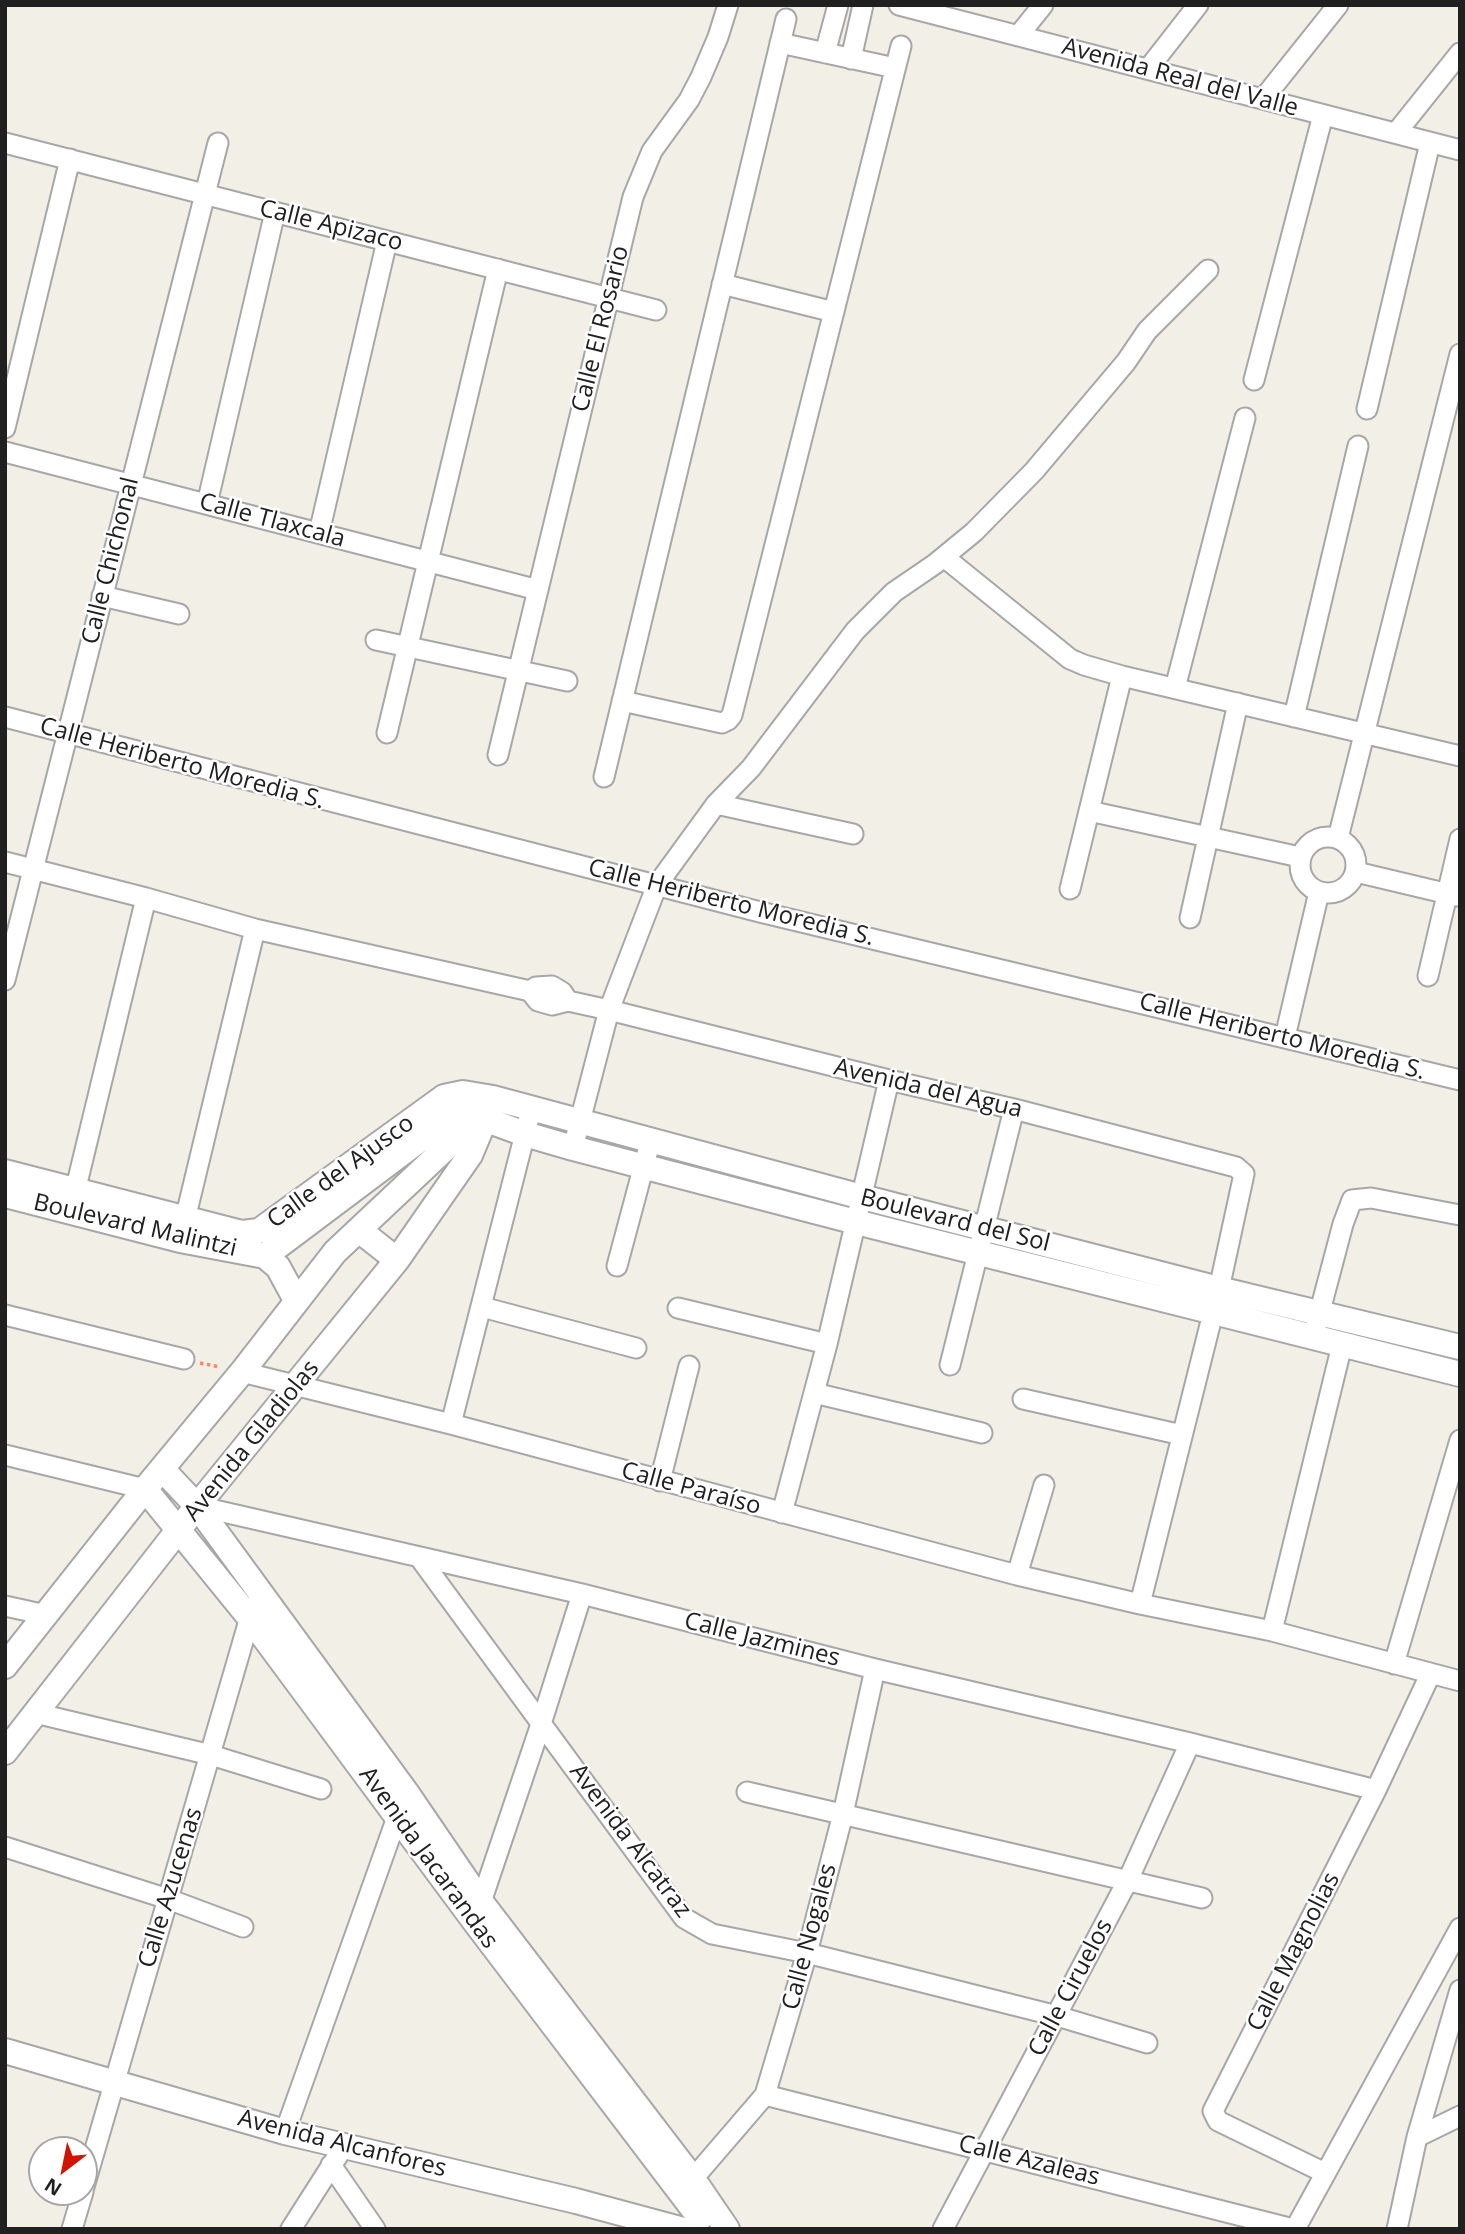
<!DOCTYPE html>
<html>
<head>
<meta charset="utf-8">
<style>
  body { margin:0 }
  #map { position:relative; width:1465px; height:2234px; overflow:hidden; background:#f1efe6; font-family:"Open Sans",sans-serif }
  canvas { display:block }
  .frame { position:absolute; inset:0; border:7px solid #202020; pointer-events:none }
  .north { position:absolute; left:28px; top:2136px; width:70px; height:70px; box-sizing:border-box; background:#fff; border:2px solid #a6a6a6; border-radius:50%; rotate:212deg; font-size:19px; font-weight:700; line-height:28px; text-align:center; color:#202020 }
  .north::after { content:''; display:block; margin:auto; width:24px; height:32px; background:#d11300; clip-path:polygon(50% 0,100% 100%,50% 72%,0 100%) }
</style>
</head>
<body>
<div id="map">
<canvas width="1465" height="2234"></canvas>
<div class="frame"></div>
<div class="north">N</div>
</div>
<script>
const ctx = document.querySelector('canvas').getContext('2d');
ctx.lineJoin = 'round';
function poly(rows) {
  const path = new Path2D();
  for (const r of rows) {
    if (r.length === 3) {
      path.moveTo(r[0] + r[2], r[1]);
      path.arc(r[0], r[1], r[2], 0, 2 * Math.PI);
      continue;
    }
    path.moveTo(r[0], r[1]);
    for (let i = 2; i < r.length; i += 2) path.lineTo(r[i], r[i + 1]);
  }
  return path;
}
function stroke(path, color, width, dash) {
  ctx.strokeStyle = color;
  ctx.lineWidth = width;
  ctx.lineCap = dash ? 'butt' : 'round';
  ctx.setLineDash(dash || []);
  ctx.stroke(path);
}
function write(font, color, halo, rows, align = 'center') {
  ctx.font = font + ' "Open Sans",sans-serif';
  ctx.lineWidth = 5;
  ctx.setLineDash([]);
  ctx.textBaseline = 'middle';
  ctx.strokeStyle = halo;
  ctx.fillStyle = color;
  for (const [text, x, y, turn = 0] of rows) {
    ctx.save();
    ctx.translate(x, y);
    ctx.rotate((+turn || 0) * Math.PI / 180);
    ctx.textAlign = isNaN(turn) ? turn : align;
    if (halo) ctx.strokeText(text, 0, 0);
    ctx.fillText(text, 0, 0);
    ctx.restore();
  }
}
const path = poly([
  [200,1363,220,1367]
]);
const minor = poly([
  [899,5,1460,150],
  [1018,36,1043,5],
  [780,43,895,68],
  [825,53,838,5],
  [851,59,863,5],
  [1148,69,1198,5],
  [1263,99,1338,5],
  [1396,133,1460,53],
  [5,143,656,310],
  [722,284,834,312],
  [1254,380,1323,115],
  [1367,409,1430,143],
  [5,428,70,159],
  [5,452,538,590],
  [207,504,275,212],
  [319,533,387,241],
  [944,557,1070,659,1084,665,1122,676,1460,756],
  [102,596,179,614],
  [376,640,567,681],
  [1175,688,1245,418],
  [622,701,722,723,728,720,732,715,901,46],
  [5,717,760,912,1460,1080],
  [1294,717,1358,446],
  [387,733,498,269],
  [498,755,633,197,652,151,689,100,701,77,718,37,728,5],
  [604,777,786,19],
  [716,804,853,834],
  [1089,811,1300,857],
  [1328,865,28],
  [1338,838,1460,354],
  [5,862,146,898,255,929,530,991,536,987,552,986,562,992,568,1001],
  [1356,872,1457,896],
  [1070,889,1122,676],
  [1190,918,1238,703],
  [1428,976,1460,839],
  [5,980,218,143],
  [530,991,538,1001,552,1005,568,1001,609,1010,889,1080,1014,1109,1236,1167,1244,1174,1219,1289,1140,1604],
  [1285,1037,1319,892],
  [573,1148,609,1010,657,885,716,804,751,768,855,631,894,592,935,564,974,532,1034,471,1126,362,1147,331,1208,270],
  [72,1204,146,898],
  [182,1232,255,929],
  [617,1266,651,1139],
  [482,1307,636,1348],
  [678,1308,827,1344],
  [5,1315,184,1359],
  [1316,1326,1343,1224,1352,1200,1371,1198,1460,1215],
  [950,1365,1014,1109],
  [242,1372,451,1424,1017,1575,1140,1604,1272,1631,1460,1681],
  [814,1393,982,1433],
  [1023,1399,1182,1435],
  [451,1424,531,1110],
  [5,1455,145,1489],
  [660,1481,689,1366],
  [197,1506,582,1594,875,1669,1190,1743,1376,1790],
  [782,1513,827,1344,889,1080],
  [419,1557,684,1918,712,1934,807,1953,1057,2016,1147,2043],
  [1017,1575,1044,1485],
  [5,1606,46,1615],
  [1272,1631,1342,1345],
  [1394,1664,1460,1440],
  [35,1713,211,1755,321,1789],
  [747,1792,1202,1898],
  [5,1847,168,1899,243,1927],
  [478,1911,541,1724,582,1594],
  [765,2095,1293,2229],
  [285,2132,401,1806],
  [1417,2137,1460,2116],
  [331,2165,375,2229],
  [1325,2173,1218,2121,1213,2111,1376,1790,1430,1675],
  [84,2187,253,1607],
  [685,2188,765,2095,807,1953,843,1814,875,1669],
  [72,2229,83,2192],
  [291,2229,344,2146],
  [943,2229,1128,1880,1190,1743],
  [1295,2229,1460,1928],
  [1397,2229,1417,2137,1460,1990]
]);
const tertiary = poly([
  [5,1172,242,1233,259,1231,444,1097,463,1093,493,1098,862,1197,1219,1289,1460,1347],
  [5,1195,180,1240,265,1256,278,1267,296,1300],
  [359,1230,397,1260],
  [265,1256,450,1117,465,1112,525,1134,573,1148,856,1222,1460,1374],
  [162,1469,197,1506,406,1792,481,1902,693,2179,727,2229],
  [145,1489,249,1617,475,1922,700,2218],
  [5,1666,145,1489,242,1372,335,1252,452,1142,487,1121],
  [5,1752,197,1506,397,1260,470,1155,491,1105],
  [5,2051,285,2132,576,2201,680,2229]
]);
const streetNames = [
  ["Avenida Real del Valle",1180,78,15],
  ["Calle Apizaco",331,226,14],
  ["Calle El Rosario",601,329,-76],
  ["Calle Tlaxcala",272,521,15],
  ["Calle Chichonal",111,561,-76],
  ["Calle Heriberto Moredia S.",182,764,15],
  ["Calle Heriberto Moredia S.",731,903,14],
  ["Calle Heriberto Moredia S.",1282,1037,14],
  ["Avenida del Agua",928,1089,13],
  ["Calle del Ajusco",341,1172,-36],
  ["Boulevard del Sol",955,1221,14],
  ["Boulevard Malintzi",135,1226,13],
  ["Avenida Gladiolas",252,1441,-51],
  ["Calle Paraíso",691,1489,15],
  ["Calle Jazmines",762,1640,14],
  ["Avenida Alcatraz",630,1841,53],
  ["Avenida Jacarandas",428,1858,54],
  ["Calle Azucenas",171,1888,-73],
  ["Calle Nogales",810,1937,-75],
  ["Calle Magnolias",1294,1952,-63],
  ["Calle Ciruelos",1071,1988,-62],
  ["Avenida Alcanfores",342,2144,14],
  ["Calle Azaleas",1029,2161,14]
];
stroke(minor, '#a7a7a7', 23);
stroke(tertiary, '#a7a7a7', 28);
stroke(path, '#ff876a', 3.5, [3.5, 3.5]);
stroke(minor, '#fff', 19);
stroke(tertiary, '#fff', 24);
write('24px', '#202020', '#fff', streetNames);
</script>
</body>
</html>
